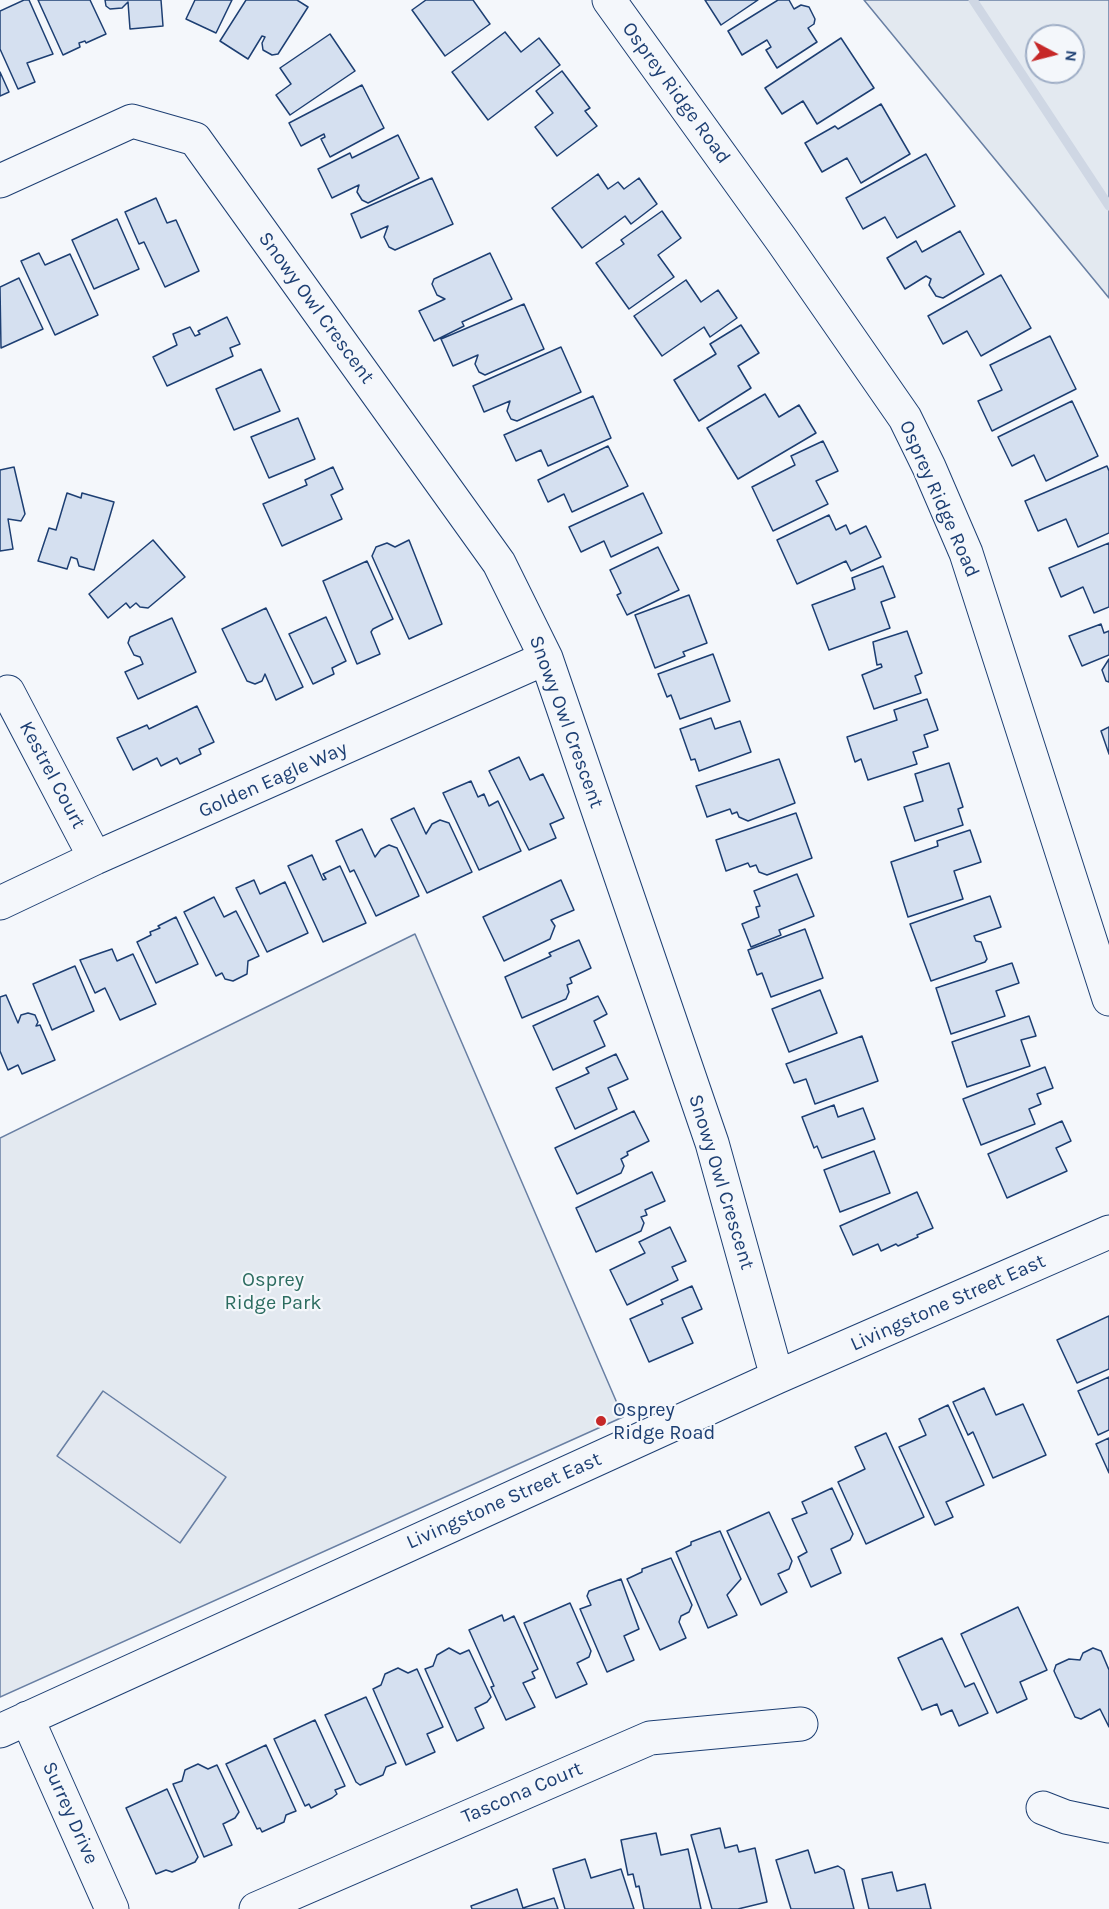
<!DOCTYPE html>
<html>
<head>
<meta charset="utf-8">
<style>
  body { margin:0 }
  #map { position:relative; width:1109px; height:1909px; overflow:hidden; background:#f4f7fb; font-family:Karla,sans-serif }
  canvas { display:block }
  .north { position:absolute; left:1025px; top:24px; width:60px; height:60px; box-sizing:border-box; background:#f4f7fb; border:2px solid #9eadc5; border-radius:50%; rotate:97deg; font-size:16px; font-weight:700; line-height:24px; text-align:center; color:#1d3f73 }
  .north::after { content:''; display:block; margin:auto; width:21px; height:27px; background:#c62828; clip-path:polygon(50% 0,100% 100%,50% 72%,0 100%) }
</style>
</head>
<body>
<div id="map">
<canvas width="1109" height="1909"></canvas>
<div class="north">N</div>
</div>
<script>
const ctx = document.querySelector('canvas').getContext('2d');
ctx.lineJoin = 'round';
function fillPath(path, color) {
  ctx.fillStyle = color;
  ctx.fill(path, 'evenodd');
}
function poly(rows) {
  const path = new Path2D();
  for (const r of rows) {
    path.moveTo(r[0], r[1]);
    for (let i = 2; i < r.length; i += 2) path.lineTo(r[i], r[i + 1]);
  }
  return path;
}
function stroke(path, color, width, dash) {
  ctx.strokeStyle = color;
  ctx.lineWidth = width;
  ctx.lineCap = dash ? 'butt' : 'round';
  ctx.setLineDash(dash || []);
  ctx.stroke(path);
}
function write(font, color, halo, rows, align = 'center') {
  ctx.font = font + ' Karla,sans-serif';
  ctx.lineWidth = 4.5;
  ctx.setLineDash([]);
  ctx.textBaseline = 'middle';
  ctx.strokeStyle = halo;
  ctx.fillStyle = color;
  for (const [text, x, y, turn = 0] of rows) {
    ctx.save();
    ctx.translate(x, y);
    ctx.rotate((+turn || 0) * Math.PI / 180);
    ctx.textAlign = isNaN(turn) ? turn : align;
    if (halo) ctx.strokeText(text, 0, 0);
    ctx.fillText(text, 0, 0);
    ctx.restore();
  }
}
const green = poly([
  [864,0,1109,0,1109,298,864,0],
  [1037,36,1073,36,1073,72,1037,72,1037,36],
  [415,934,623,1417,0,1697,0,1138,415,934]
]);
const parking = poly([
  [103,1391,226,1477,180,1543,57,1456,103,1391]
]);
const stream = poly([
  [973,0,1109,206]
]);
const building = poly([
  [24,0,29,0,53,54,27,63,35,82,18,89,0,49,0,11,24,0],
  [38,0,90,0,106,34,86,43,85,41,79,43,80,47,63,55,38,0],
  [105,0,161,0,163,26,130,29,128,2,122,8,110,9,106,6,105,0],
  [195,0,232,0,216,33,186,19,195,0],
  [246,0,297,0,308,7,278,54,272,55,263,50,262,43,265,37,262,36,248,59,220,41,246,0],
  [426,0,473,0,490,24,445,56,412,10,426,0],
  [705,0,758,0,721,25,705,0],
  [778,0,789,0,794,9,801,5,809,7,815,19,814,24,808,28,817,42,777,68,766,50,771,47,767,40,742,55,728,31,778,0],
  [505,32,521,52,539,38,560,65,488,120,452,72,505,32],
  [330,34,355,71,290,115,276,95,291,84,280,68,330,34],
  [841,38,874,88,817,124,803,101,782,114,765,88,841,38],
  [562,71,590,108,585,111,597,126,557,156,535,127,553,113,536,91,562,71],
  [0,72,9,92,0,96,0,72],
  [362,85,384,128,330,157,321,139,325,137,324,134,301,146,289,123,362,85],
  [881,104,910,154,861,183,847,158,822,172,805,143,835,126,838,129,881,104],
  [398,135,419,178,368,203,362,200,357,192,359,185,332,198,318,169,350,153,352,158,398,135],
  [926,154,955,206,897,238,885,217,863,229,846,198,926,154],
  [598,174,608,189,618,182,624,189,639,178,657,204,631,224,625,216,582,248,552,208,598,174],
  [432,178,453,224,395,250,389,247,384,237,388,226,361,238,351,214,432,178],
  [156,198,167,223,176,220,199,271,165,287,144,242,139,244,125,212,156,198],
  [662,211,681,238,658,255,674,277,629,309,596,263,624,244,621,240,662,211],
  [117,219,139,269,94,289,72,240,117,219],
  [960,231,984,274,943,298,936,296,929,285,931,279,926,276,905,289,887,258,916,241,922,252,960,231],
  [39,253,45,265,70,254,98,315,55,335,21,261,39,253],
  [490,253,512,299,462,322,464,326,434,341,419,311,445,299,437,295,432,284,434,279,490,253],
  [1001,275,1031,328,981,356,967,331,943,344,928,316,1001,275],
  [19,278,43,329,1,348,0,287,19,278],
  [686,280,701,302,718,290,737,318,710,337,704,327,662,356,634,316,686,280],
  [524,304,544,349,485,375,479,372,475,364,478,355,453,366,441,339,524,304],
  [227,317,240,344,230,348,233,356,167,386,153,357,177,345,173,334,190,327,195,336,200,334,198,331,227,317],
  [741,325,759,353,738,366,751,388,699,421,674,380,716,354,710,344,741,325],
  [1050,336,1076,389,992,431,978,401,1002,390,990,365,1050,336],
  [561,347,581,392,517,421,511,419,507,411,510,401,484,412,473,386,561,347],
  [261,369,280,411,234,430,216,389,261,369],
  [765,394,779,417,799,405,816,433,738,479,707,428,765,394],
  [593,396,611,438,548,466,541,450,516,461,504,435,593,396],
  [1072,401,1098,456,1046,481,1034,455,1012,466,998,437,1072,401],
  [298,418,315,459,269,478,251,437,298,418],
  [823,441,838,471,816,481,828,504,773,531,752,487,795,465,791,456,823,441],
  [608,446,628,486,572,512,564,494,548,502,538,480,608,446],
  [1107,466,1109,471,1109,533,1078,547,1066,519,1038,531,1025,501,1107,466],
  [14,467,25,514,21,521,8,519,13,549,0,551,0,470,14,467],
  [333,467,343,489,331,495,342,519,282,546,263,504,307,485,305,480,333,467],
  [67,493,81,498,82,493,114,502,94,570,79,566,77,559,71,557,67,569,38,561,49,528,56,530,67,493],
  [643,493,662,533,611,557,604,541,581,552,569,527,643,493],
  [829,515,836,530,846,525,850,534,866,526,881,557,851,571,846,561,797,584,777,540,829,515],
  [153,540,185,577,148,608,140,607,136,603,130,608,126,603,108,618,89,594,153,540],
  [409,540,442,624,409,639,372,556,376,547,387,543,395,547,409,540],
  [1109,543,1109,607,1094,613,1083,587,1061,597,1049,568,1109,543],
  [658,547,679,590,627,615,617,595,621,593,610,570,658,547],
  [367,561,393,619,373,629,371,632,380,654,357,664,323,581,367,561],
  [883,566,895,597,881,602,890,628,829,650,812,605,855,589,852,578,883,566],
  [689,595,707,643,683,652,685,656,655,668,635,615,689,595],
  [266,608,303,687,276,700,265,674,262,681,255,684,247,681,222,629,266,608],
  [326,617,346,661,332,668,334,674,313,684,289,634,326,617],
  [172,618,196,672,138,699,125,672,143,664,140,657,134,655,128,643,130,637,172,618],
  [1101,624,1104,633,1109,631,1109,655,1082,666,1069,636,1101,624],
  [907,631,922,673,915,676,921,693,874,709,862,675,882,667,881,664,877,665,873,642,907,631],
  [713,654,730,701,680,719,671,695,667,697,658,674,713,654],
  [1109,659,1109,682,1106,681,1102,670,1109,659],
  [927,699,938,730,924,735,928,747,913,752,917,764,868,780,861,759,855,762,847,737,897,720,894,710,927,699],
  [197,706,214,742,199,749,201,754,180,764,177,758,161,766,157,758,133,770,117,738,147,725,149,729,197,706],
  [711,718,715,729,740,721,751,752,699,771,695,759,691,760,680,729,711,718],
  [1109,727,1109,754,1101,731,1109,727],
  [519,757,530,780,543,774,564,818,550,824,556,838,529,850,489,771,519,757],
  [779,759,795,803,748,821,739,817,737,812,732,814,730,809,707,817,696,786,779,759],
  [949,763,963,807,958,809,963,825,915,841,904,807,923,801,915,774,949,763],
  [471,781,478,797,484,794,489,806,498,801,521,851,479,870,443,793,471,781],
  [414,808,426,834,432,824,440,820,449,823,472,872,427,893,391,819,414,808],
  [796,813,812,858,767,875,759,872,756,865,750,867,748,863,726,871,716,840,796,813],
  [362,829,375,857,381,849,389,845,397,848,419,896,376,916,354,870,350,872,336,841,362,829],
  [970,830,981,862,954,871,963,899,908,917,891,862,938,846,937,841,970,830],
  [312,855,323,880,326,879,323,874,340,866,366,923,323,942,288,866,312,855],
  [797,874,814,916,779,930,781,935,751,947,742,924,759,917,756,907,760,906,754,891,797,874],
  [254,880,260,894,285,882,308,933,267,952,236,888,254,880],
  [561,880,574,910,551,920,555,926,550,939,504,961,483,917,561,880],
  [990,896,1001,927,974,936,976,941,981,942,987,959,985,962,931,981,910,924,990,896],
  [214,897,224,917,236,911,259,956,248,961,247,974,233,981,225,979,222,973,216,976,184,912,214,897],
  [176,917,198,964,156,983,137,942,151,935,150,932,160,928,158,926,176,917],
  [805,929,823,978,771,997,762,973,757,975,748,950,805,929],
  [579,940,591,968,570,978,572,983,567,985,569,992,566,999,522,1018,505,977,551,956,549,953,579,940],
  [112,949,117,961,133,954,156,1004,120,1020,105,988,95,993,80,960,112,949],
  [1012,963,1019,983,996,991,1005,1016,951,1034,936,988,1012,963],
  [75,966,94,1011,52,1030,33,984,75,966],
  [820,990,837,1033,789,1052,772,1009,820,990],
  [6,995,18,1023,21,1015,28,1013,35,1015,38,1022,36,1026,40,1025,55,1060,22,1074,18,1065,8,1070,0,1051,0,997,6,995],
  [598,996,607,1014,594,1021,605,1046,553,1070,533,1026,598,996],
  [1029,1016,1036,1036,1021,1040,1030,1066,967,1087,952,1042,1029,1016],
  [862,1036,878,1081,815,1104,806,1079,794,1083,786,1064,862,1036],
  [616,1054,628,1079,608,1088,617,1109,575,1129,556,1088,589,1073,586,1068,616,1054],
  [1045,1067,1053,1088,1037,1094,1041,1104,1029,1109,1035,1124,981,1145,963,1099,1045,1067],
  [834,1105,838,1117,863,1108,875,1139,822,1158,817,1146,814,1148,802,1117,834,1105],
  [634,1111,649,1141,627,1152,628,1155,621,1159,624,1166,621,1173,577,1194,555,1148,634,1111],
  [1062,1121,1071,1141,1056,1148,1067,1171,1007,1198,988,1154,1062,1121],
  [874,1151,890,1193,840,1212,824,1170,874,1151],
  [652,1172,665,1201,645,1210,647,1215,641,1217,644,1223,641,1231,596,1252,576,1208,652,1172],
  [917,1192,933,1228,917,1235,918,1237,898,1246,896,1244,881,1251,878,1244,853,1255,840,1226,917,1192],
  [670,1227,686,1261,672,1267,678,1280,627,1305,610,1270,645,1253,639,1242,670,1227],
  [692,1286,702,1309,682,1318,693,1343,649,1362,630,1319,663,1304,661,1300,692,1286],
  [1109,1316,1109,1369,1077,1383,1057,1340,1109,1316],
  [1109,1377,1109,1430,1098,1435,1078,1391,1109,1377],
  [984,1388,996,1415,1023,1404,1046,1455,993,1478,973,1432,968,1435,953,1402,984,1388],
  [948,1405,984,1485,946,1502,953,1517,935,1525,899,1447,926,1435,919,1419,948,1405],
  [886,1433,924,1517,866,1544,838,1482,865,1469,855,1447,886,1433],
  [1109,1438,1109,1473,1096,1444,1109,1438],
  [832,1488,853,1534,850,1540,831,1549,841,1573,811,1587,798,1557,807,1552,792,1519,807,1513,802,1502,832,1488],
  [769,1512,792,1561,789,1569,778,1574,787,1592,761,1605,727,1531,769,1512],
  [720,1531,741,1579,727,1595,737,1615,708,1628,676,1552,691,1545,691,1542,720,1531],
  [671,1558,692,1605,689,1612,681,1616,679,1622,686,1638,660,1650,627,1579,642,1572,642,1569,671,1558],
  [621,1579,639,1629,624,1636,634,1660,607,1672,580,1609,591,1605,587,1596,589,1591,621,1579],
  [570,1603,591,1651,589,1657,577,1663,587,1684,556,1698,524,1623,570,1603],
  [1018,1607,1047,1670,1020,1682,1027,1699,997,1713,961,1634,1018,1607],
  [502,1615,504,1621,514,1616,538,1669,532,1672,535,1678,523,1683,535,1707,506,1720,491,1687,494,1686,469,1630,502,1615],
  [942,1638,965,1687,974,1683,988,1713,959,1726,952,1710,941,1715,937,1704,922,1710,898,1658,942,1638],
  [449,1648,460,1654,469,1650,491,1697,487,1702,475,1708,484,1728,457,1741,425,1669,433,1666,437,1655,449,1648],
  [1093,1648,1101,1651,1109,1670,1109,1727,1100,1709,1081,1719,1075,1717,1054,1671,1056,1665,1069,1659,1080,1660,1083,1653,1093,1648],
  [398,1668,408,1673,417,1669,443,1727,427,1734,435,1752,406,1765,373,1689,381,1685,385,1674,398,1668],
  [366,1697,396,1763,386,1767,383,1775,360,1785,356,1782,325,1715,366,1697],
  [315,1720,345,1786,335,1790,337,1794,332,1798,311,1808,309,1804,305,1806,274,1739,315,1720],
  [266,1745,296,1811,286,1815,284,1822,262,1832,260,1828,257,1829,226,1764,266,1745],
  [198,1764,208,1769,217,1765,239,1812,235,1818,223,1824,232,1845,204,1857,173,1784,182,1781,185,1770,198,1764],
  [167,1789,198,1857,195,1862,172,1872,166,1870,156,1874,126,1808,167,1789],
  [720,1828,725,1848,737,1845,739,1852,755,1848,767,1902,738,1909,712,1909,691,1835,720,1828],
  [656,1833,661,1855,688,1849,701,1909,644,1909,639,1886,636,1887,633,1874,628,1875,621,1840,656,1833],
  [808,1850,815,1873,838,1866,844,1870,854,1909,791,1909,776,1860,808,1850],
  [585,1859,591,1878,621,1869,634,1909,565,1909,553,1869,585,1859],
  [892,1872,897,1891,925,1884,931,1909,869,1909,862,1879,892,1872],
  [517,1889,523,1908,554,1898,558,1909,472,1909,471,1906,517,1889]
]);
const minor = poly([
  [609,0,783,242,905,418,929,467,966,553,1109,999],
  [0,181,132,121,195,139,499,563,546,658,712,1143,777,1377],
  [8,692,95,858],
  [0,903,95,858,546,658],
  [27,1718,112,1909],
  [0,1731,777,1377,1109,1232],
  [1043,1808,1066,1817,1109,1826],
  [256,1909,650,1738,801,1724]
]);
const markers = [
  [601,1421,6,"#c62828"]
];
const streetNames = [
  ["Osprey Ridge Road",676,93,54],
  ["Snowy Owl Crescent",316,308,54],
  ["Osprey Ridge Road",939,499,66],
  ["Snowy Owl Crescent",566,722,70],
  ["Kestrel Court",52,775,62],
  ["Golden Eagle Way",273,780,-24],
  ["Snowy Owl Crescent",721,1182,73],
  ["Livingstone Street East",948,1303,-24],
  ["Livingstone Street East",504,1501,-24],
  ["Tascona Court",522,1793,-23],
  ["Surrey Drive",70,1813,66]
];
const parkNames = [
  ["Osprey",273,1280],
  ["Ridge Park",273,1303]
];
const poiNames = [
  ["Osprey",613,1410],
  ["Ridge Road",613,1433]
];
fillPath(green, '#e3e9f0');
stroke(green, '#687fa3', 1.5);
fillPath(parking, '#e3e8f0');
stroke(parking, '#687fa3', 1.5);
stroke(stream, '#cfd7e4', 9);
fillPath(building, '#d5e0f0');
stroke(building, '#1d3f73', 1.5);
stroke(minor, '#1d3f73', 35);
stroke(minor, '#f4f7fb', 33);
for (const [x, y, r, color] of markers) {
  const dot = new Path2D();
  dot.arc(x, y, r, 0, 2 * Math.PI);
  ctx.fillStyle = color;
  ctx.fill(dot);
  stroke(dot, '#f4f7fb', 2);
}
write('20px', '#1d3f73', '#f4f7fb', streetNames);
write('20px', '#2c6c60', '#f4f7fb', parkNames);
write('20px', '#1d3f73', '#f4f7fb', poiNames, 'left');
</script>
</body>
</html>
